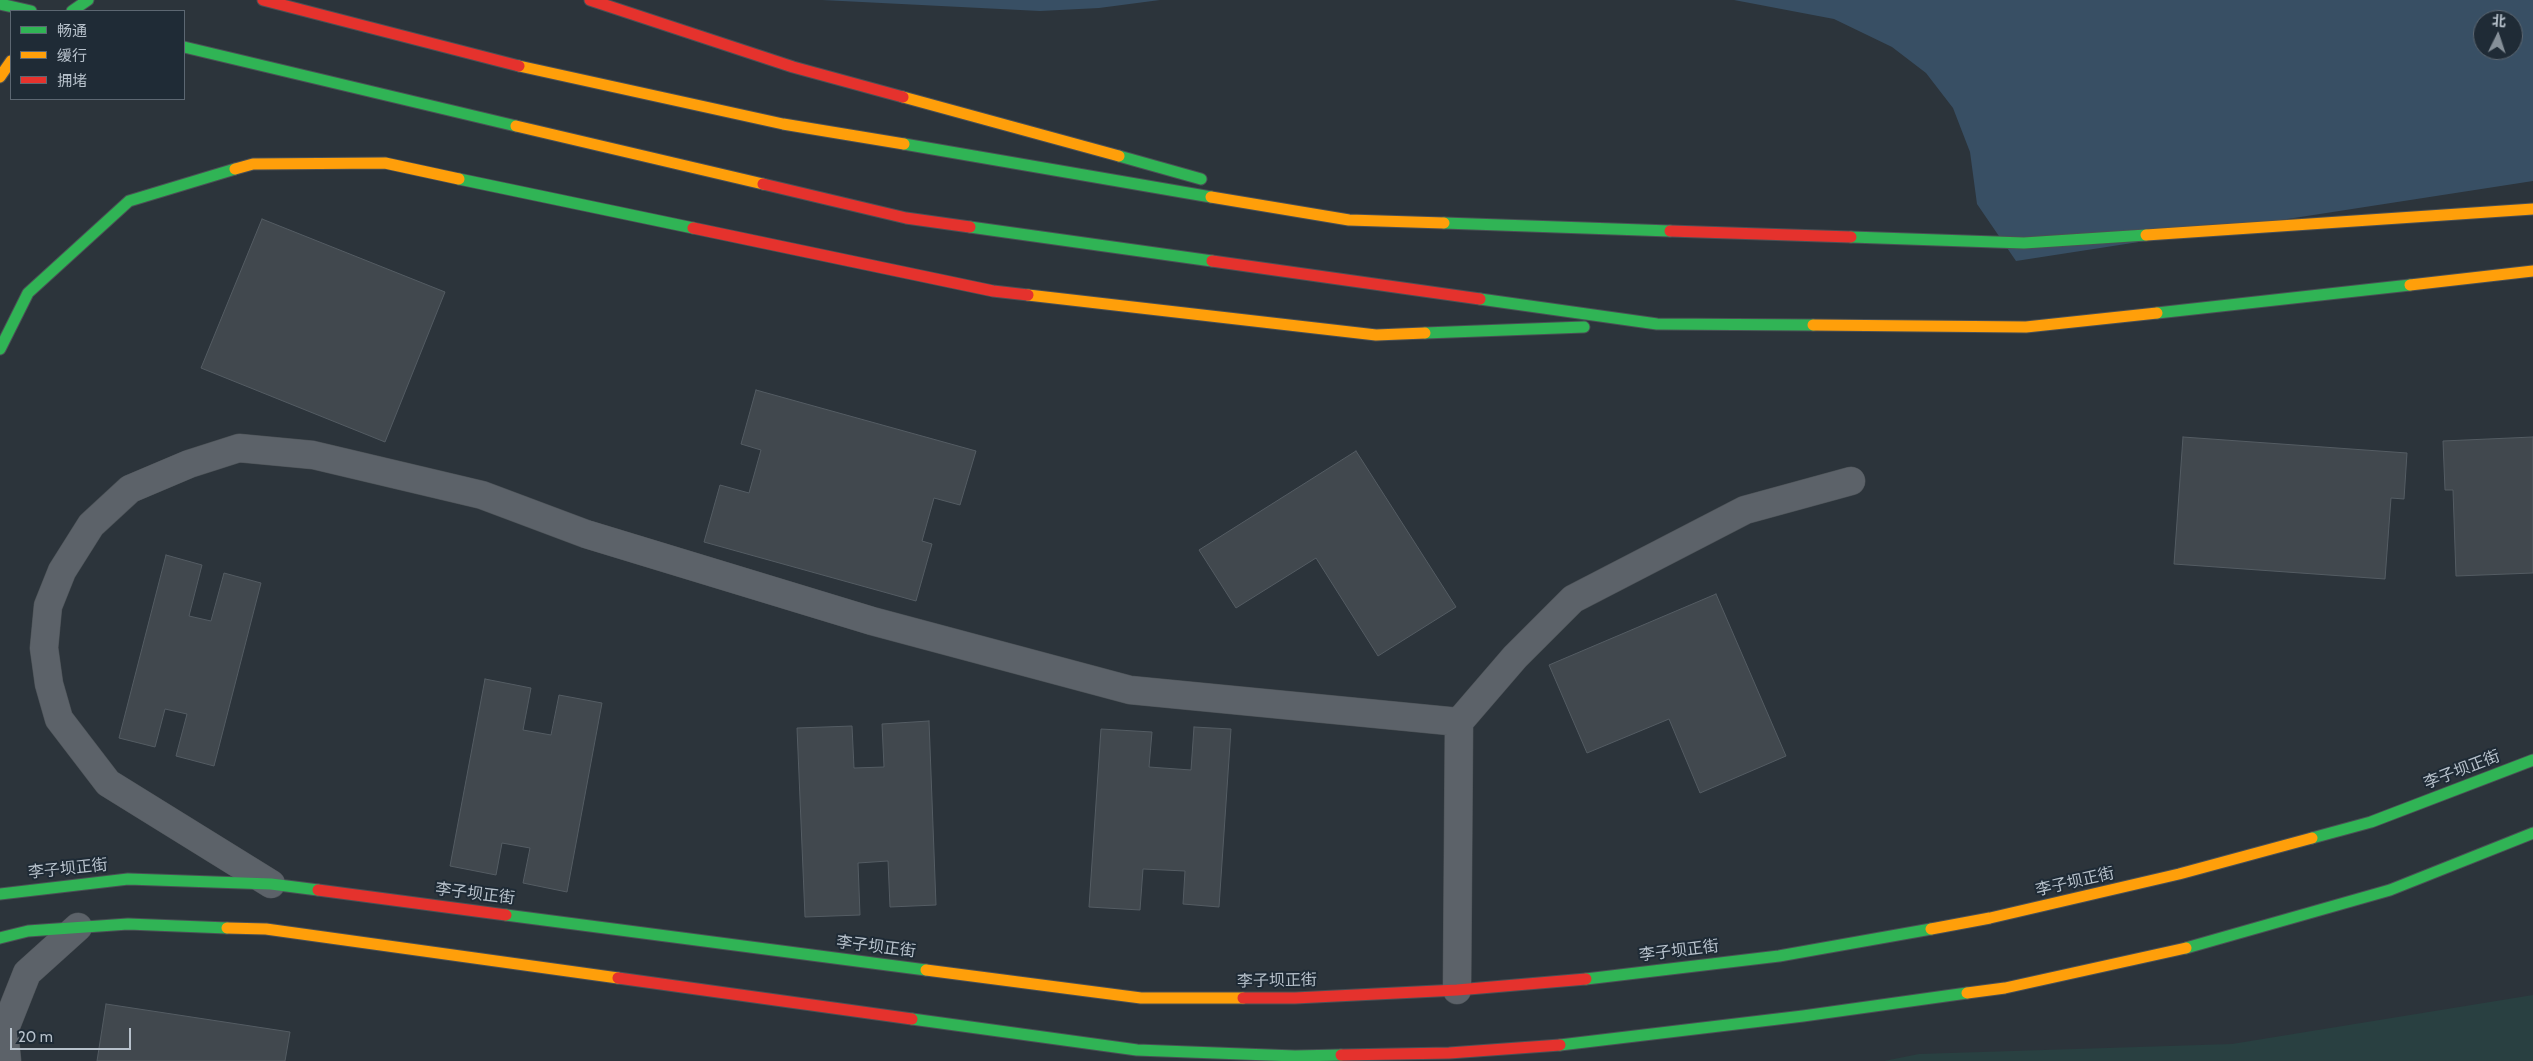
<!DOCTYPE html>
<html>
<head>
<meta charset="utf-8">
<style>
  body { margin:0 }
  #map { position:relative; width:2533px; height:1061px; overflow:hidden; background:#2c343b; font-family:Cabin,"Noto Sans SC",sans-serif }
  canvas { display:block }
  .legend { position:absolute; left:10px; top:10px; width:175px; height:90px; box-sizing:border-box; background:#1f2b36; border:1px solid #5c6772; margin:0; padding:6px 9px; list-style:none; font-size:15px; color:#b7c1cb }
  .legend li { display:flex; align-items:center; gap:10px; height:25px }
  .legend b { width:25px; border:1px solid #5c6772 }
  .north { position:absolute; left:2473px; top:10px; width:50px; height:50px; box-sizing:border-box; background:#1f2b36; border:1px solid #5c6772; border-radius:50%; rotate:4deg; font-size:14px; font-weight:700; line-height:20px; text-align:center; color:#b7c1cb }
  .north::after { content:''; display:block; margin:auto; width:18px; height:22px; background:#869099; clip-path:polygon(50% 0,100% 100%,50% 72%,0 100%) }
  .scale { position:absolute; left:10px; top:1028px; width:121px; height:22px; box-sizing:border-box; border:2px solid #b7c1cb; border-top:0; padding-left:6px; font-size:15px; line-height:18px; white-space:nowrap; color:#b7c1cb; -webkit-text-stroke:4px #1f2b36; paint-order:stroke }
</style>
</head>
<body>
<div id="map">
<canvas width="2533" height="1061"></canvas>
<ul class="legend">
<li><b style="height:6px;background:#30b455"></b>畅通</li>
<li><b style="height:6px;background:#ff9f0a"></b>缓行</li>
<li><b style="height:6px;background:#e5322d"></b>拥堵</li>
</ul>
<div class="north">北</div>
<div class="scale">20 m</div>
</div>
<script>
const ctx = document.querySelector('canvas').getContext('2d');
ctx.lineJoin = 'round';
function fillPath(path, color) {
  ctx.fillStyle = color;
  ctx.fill(path, 'evenodd');
}
function poly(rows) {
  const path = new Path2D();
  for (const r of rows) {
    path.moveTo(r[0], r[1]);
    for (let i = 2; i < r.length; i += 2) path.lineTo(r[i], r[i + 1]);
  }
  return path;
}
function stroke(path, color, width, dash) {
  ctx.strokeStyle = color;
  ctx.lineWidth = width;
  ctx.lineCap = dash ? 'butt' : 'round';
  ctx.setLineDash(dash || []);
  ctx.stroke(path);
}
function write(font, color, halo, rows, align = 'center') {
  ctx.font = font + ' Cabin,"Noto Sans SC",sans-serif';
  ctx.lineWidth = 4;
  ctx.setLineDash([]);
  ctx.textBaseline = 'middle';
  ctx.strokeStyle = halo;
  ctx.fillStyle = color;
  for (const [text, x, y, turn = 0] of rows) {
    ctx.save();
    ctx.translate(x, y);
    ctx.rotate((+turn || 0) * Math.PI / 180);
    ctx.textAlign = isNaN(turn) ? turn : align;
    if (halo) ctx.strokeText(text, 0, 0);
    ctx.fillText(text, 0, 0);
    ctx.restore();
  }
}
const green = poly([
  [2533,995,2533,1061,1884,1061,1919,1054,2232,1044]
]);
const water = poly([
  [822,0,1160,0,1099,8,1040,11],
  [1734,0,2533,0,2533,181,2016,261,1977,204,1970,152,1953,108,1926,73,1892,47,1834,19],
  [2483,20,2513,20,2513,50,2483,50]
]);
const building = poly([
  [262,219,445,292,385,442,201,368,262,219],
  [756,390,976,451,960,505,934,498,922,541,932,544,916,601,704,542,720,485,749,493,761,450,741,444,756,390],
  [2183,437,2407,453,2404,499,2391,498,2385,579,2174,564,2183,437],
  [2533,437,2533,573,2456,576,2453,490,2445,490,2443,441,2533,437],
  [1356,451,1456,607,1378,656,1316,558,1236,608,1199,550,1356,451],
  [166,555,202,565,189,616,211,621,224,573,261,583,214,766,176,756,187,714,165,709,155,747,119,738,166,555],
  [1716,594,1786,756,1700,793,1669,719,1587,753,1549,665,1716,594],
  [485,679,531,688,523,730,551,735,559,695,602,703,567,892,523,883,530,848,502,843,496,875,450,866,485,679],
  [929,721,936,905,890,907,888,861,858,863,860,915,805,917,797,728,852,726,854,768,884,767,882,724,929,721],
  [1194,727,1231,729,1219,907,1183,904,1185,871,1143,869,1140,910,1089,907,1101,729,1152,732,1149,767,1191,770,1194,727],
  [106,1004,290,1032,285,1061,97,1061,106,1004]
]);
const street = poly([
  [271,884,108,783,59,719,49,684,44,648,48,606,62,571,91,525,130,489,189,464,239,448,313,455,482,495,586,534,872,621,1130,690,1459,722],
  [1457,990,1459,722,1515,657,1573,599,1745,510,1851,481],
  [7,1061,4,1031,27,973,78,927]
]);
const fast = poly([
  [0,4,31,11],
  [72,11,88,0],
  [184,47,516,126],
  [904,144,1211,197],
  [1119,156,1201,179],
  [459,179,693,228],
  [1444,223,1670,231],
  [970,227,1212,261],
  [1851,237,2024,243,2146,235],
  [1480,299,1657,324,1813,325],
  [2157,313,2410,285],
  [1425,333,1584,327],
  [0,349,28,293,129,201,235,169],
  [2312,838,2371,822,2533,760],
  [0,894,128,879,271,884,318,890],
  [506,915,926,970],
  [0,938,28,931,128,924,227,928],
  [2186,948,2390,890,2533,833],
  [1586,979,1779,956,1931,929],
  [912,1019,1137,1050,1295,1056,1341,1055],
  [1560,1045,1803,1016,1967,993]
]);
const slow = poly([
  [519,66,783,124,904,144],
  [0,77,11,61],
  [903,97,1119,156],
  [516,126,763,184],
  [235,169,253,164,385,163,459,179],
  [1211,197,1349,220,1444,223],
  [2146,235,2533,209],
  [2410,285,2533,271],
  [1028,295,1376,335,1425,333],
  [1813,325,2026,327,2157,313],
  [227,928,266,929,618,978],
  [1931,929,1990,918,2179,874,2312,838],
  [926,970,1141,998,1243,998],
  [1967,993,2005,988,2186,948]
]);
const jam = poly([
  [263,0,519,66],
  [590,0,793,67,903,97],
  [763,184,906,218,970,227],
  [693,228,993,291,1028,295],
  [1670,231,1851,237],
  [1212,261,1480,299],
  [318,890,506,915],
  [618,978,912,1019],
  [1243,998,1295,998,1457,990,1586,979],
  [1341,1055,1449,1053,1560,1045]
]);
const streetNames = [
  ["李子坝正街",2462,770,-21],
  ["李子坝正街",68,869,-6],
  ["李子坝正街",2075,882,-13],
  ["李子坝正街",475,894,7],
  ["李子坝正街",876,947,7],
  ["李子坝正街",1679,951,-7],
  ["李子坝正街",1277,981,-1]
];
fillPath(green, '#294041');
fillPath(water, '#384f64');
fillPath(building, '#41484e');
stroke(building, '#545c63', 1);
stroke(street, '#4a5055', 29);
stroke(fast, '#4a5055', 13);
stroke(slow, '#4a5055', 13);
stroke(jam, '#4a5055', 13);
stroke(street, '#5c6269', 28);
stroke(fast, '#30b455', 11);
stroke(slow, '#ff9f0a', 11);
stroke(jam, '#e5322d', 11);
write('16px', '#b7c1cb', '#1f2b36', streetNames);
</script>
</body>
</html>
